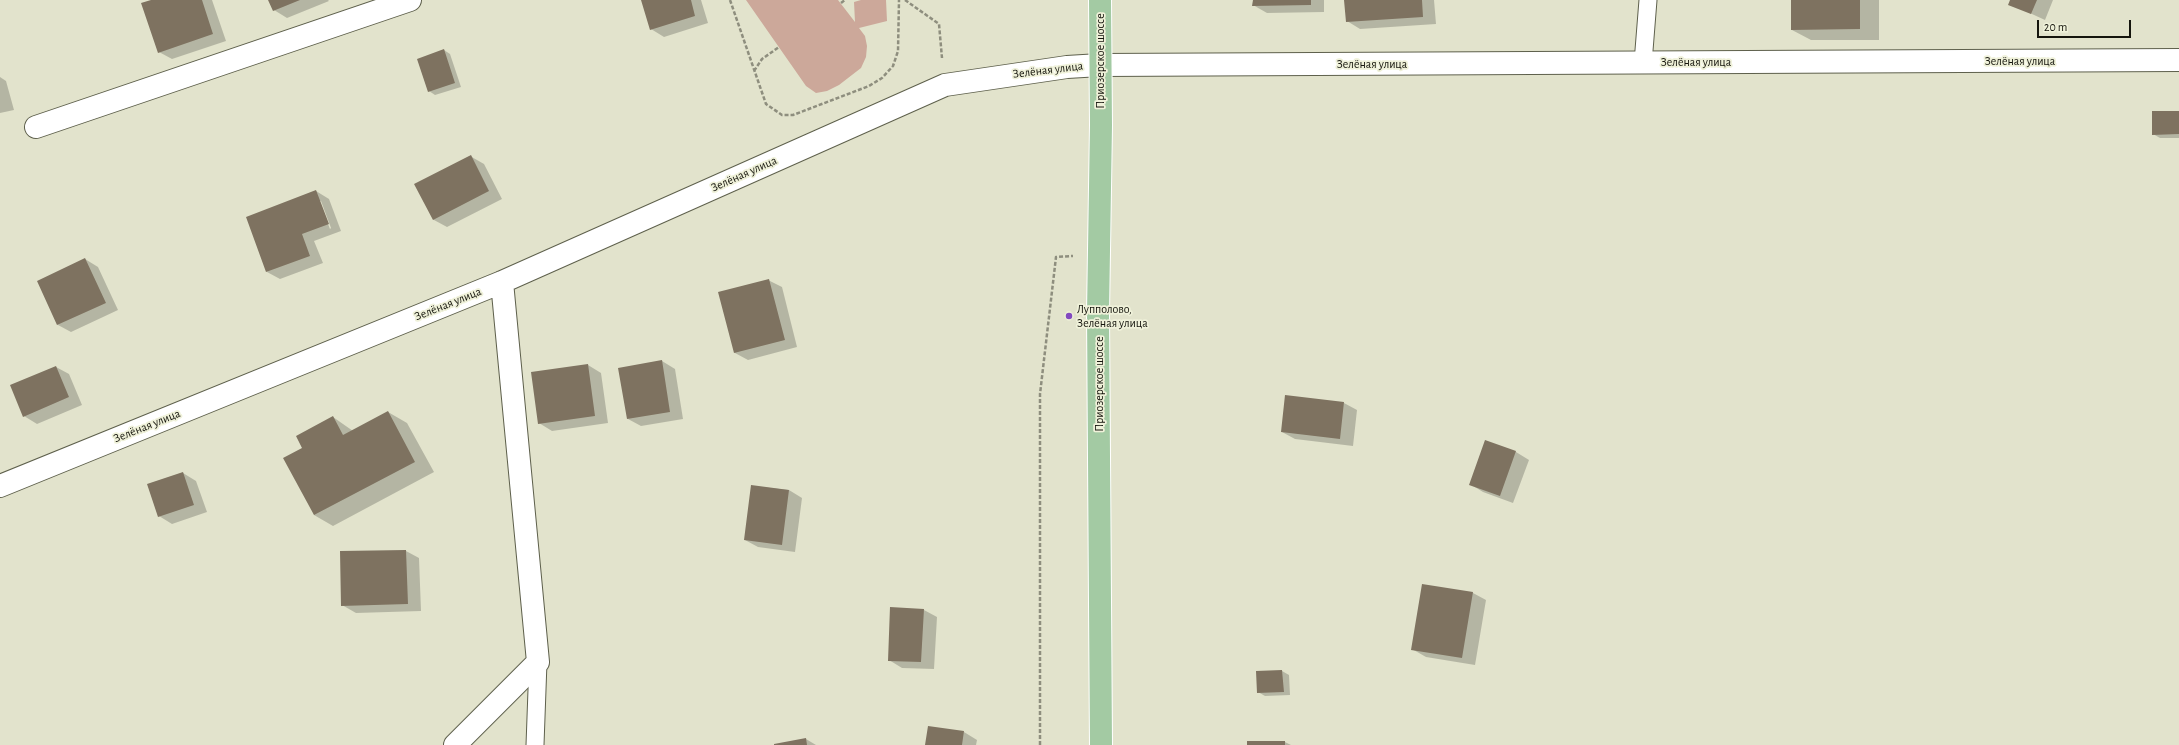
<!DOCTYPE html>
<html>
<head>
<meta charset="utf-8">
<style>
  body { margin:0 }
  #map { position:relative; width:2179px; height:745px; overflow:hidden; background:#e2e3cc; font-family:"Alegreya Sans",sans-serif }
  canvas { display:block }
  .scale { position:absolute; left:2037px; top:20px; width:94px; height:18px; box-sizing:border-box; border:2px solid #15150d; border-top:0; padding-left:5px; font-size:12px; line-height:14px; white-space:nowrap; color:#15150d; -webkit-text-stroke:3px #eff1d9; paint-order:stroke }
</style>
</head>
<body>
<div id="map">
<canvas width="2179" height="745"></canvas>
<div class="scale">20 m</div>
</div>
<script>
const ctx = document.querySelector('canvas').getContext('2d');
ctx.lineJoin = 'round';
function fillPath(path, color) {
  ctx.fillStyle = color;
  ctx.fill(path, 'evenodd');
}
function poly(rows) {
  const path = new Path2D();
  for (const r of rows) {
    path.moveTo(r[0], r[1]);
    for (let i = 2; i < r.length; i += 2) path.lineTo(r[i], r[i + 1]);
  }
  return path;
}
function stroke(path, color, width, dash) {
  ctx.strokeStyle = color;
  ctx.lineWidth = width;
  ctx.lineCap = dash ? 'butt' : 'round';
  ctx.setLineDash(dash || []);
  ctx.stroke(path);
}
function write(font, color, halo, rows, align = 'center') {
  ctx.font = font + ' "Alegreya Sans",sans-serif';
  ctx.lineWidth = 3.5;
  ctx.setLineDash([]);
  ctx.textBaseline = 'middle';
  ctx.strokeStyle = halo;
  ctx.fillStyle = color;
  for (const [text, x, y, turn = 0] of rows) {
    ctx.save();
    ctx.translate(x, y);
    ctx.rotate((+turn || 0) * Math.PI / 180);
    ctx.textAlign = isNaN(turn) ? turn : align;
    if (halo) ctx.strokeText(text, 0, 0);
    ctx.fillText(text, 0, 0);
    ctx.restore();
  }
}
const green = poly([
  [746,0,838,0,855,22,854,2,861,0,886,0,887,21,859,28,865,36,867,46,866,57,861,68,839,85,827,91,816,93,806,86]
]);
const shadow = poly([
  [154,0,212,0,226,41,172,59,159,52],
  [270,0,328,0,329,1,287,18,274,10],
  [642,0,701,0,708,23,664,37,651,29],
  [1254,0,1324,0,1324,12,1267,13,1253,5],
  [1345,0,1434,0,1436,24,1360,29,1347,21],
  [1792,0,1879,0,1879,40,1811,40,1792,30],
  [2011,0,2053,0,2045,20,2010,4],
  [444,50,450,54,461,87,435,95,429,91],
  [0,77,6,81,14,110,0,113],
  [2179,112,2179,138,2160,138,2153,134],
  [470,156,484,164,502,199,447,227,434,220,416,185],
  [316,191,329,199,341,231,314,241,323,263,280,279,267,272],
  [319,201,321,201,331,228,330,229],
  [85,259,98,267,118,310,71,332,58,325],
  [768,280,782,287,797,347,748,360,735,353,719,293],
  [662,361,675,369,683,419,641,426,628,419],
  [588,365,601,373,608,423,552,431,539,423,532,373],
  [56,367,69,374,82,405,37,424,24,416],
  [1344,403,1357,410,1353,446,1295,439,1282,432],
  [388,412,407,423,434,472,333,526,314,515,303,448,333,417,353,431],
  [1486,442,1516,452,1529,460,1513,503,1483,492,1470,484],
  [183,473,196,481,207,512,172,524,159,516],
  [752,486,789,490,802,498,795,552,758,547,745,540],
  [406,551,419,558,421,611,356,613,342,605,341,552],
  [1423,585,1473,593,1486,600,1475,665,1426,657,1412,649],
  [924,610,937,617,934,669,902,668,889,660],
  [1282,671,1289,675,1290,695,1265,696,1258,692,1257,672],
  [964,732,977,740,976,745,926,745],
  [806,739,816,745,776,745],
  [1248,742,1285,742,1291,745,1248,745]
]);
const building = poly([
  [151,0,202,0,213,34,158,53,141,3],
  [268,0,300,0,273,11],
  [641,0,691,0,695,16,650,30],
  [1253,0,1311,0,1311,5,1252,6],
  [1344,0,1422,0,1423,17,1346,22],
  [1791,0,1860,0,1860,29,1791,30],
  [2010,0,2037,0,2031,14,2008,5],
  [444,49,455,83,428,92,417,59],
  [2152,111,2179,111,2179,134,2152,135],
  [471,155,489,191,433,220,414,184],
  [316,190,329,224,302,234,310,256,266,272,246,217],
  [85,258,106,303,57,325,37,281],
  [769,279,785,340,734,353,718,292],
  [662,360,670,412,627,419,618,368],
  [588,364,595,416,538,424,531,372],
  [56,366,69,397,23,417,10,385],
  [1285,395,1344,402,1340,439,1281,432],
  [388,411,415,462,314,515,283,458,302,448,296,436,333,416,343,435],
  [1485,440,1516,451,1500,496,1469,485],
  [183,472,194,505,158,517,147,484],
  [751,485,789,490,782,545,744,540],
  [406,550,408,604,341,606,340,551],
  [1422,584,1473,592,1462,658,1411,650],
  [890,607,924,609,921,662,888,661],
  [1282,670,1284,692,1257,693,1256,671],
  [928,726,964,731,962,745,925,745],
  [806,738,807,745,774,745,774,744],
  [1247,741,1285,741,1285,745,1247,745]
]);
const path = poly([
  [730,0,766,104,782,115,793,115,869,86,882,78,893,66,898,51,899,0],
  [905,0,939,24,942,58],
  [841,3,845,0],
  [754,71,762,59,779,47],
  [1040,745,1040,394,1056,257,1073,256]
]);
const lane = poly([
  [1643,63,1648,0],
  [535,745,538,662]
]);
const street = poly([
  [36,127,410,0],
  [0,486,502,282,945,85,1067,67,1100,65,2179,60],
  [455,745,538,662,502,282]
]);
const primary = poly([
  [1100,0,1101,125,1098,313,1101,745]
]);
const markers = [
  [1069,316,4,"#8249bf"]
];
const streetNames = [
  ["Приозерское шоссе",1100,61,-90],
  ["Зелёная улица",2020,61],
  ["Зелёная улица",1696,62],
  ["Зелёная улица",1372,64],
  ["Зелёная улица",1048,70,-7],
  ["Зелёная улица",744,174,-24],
  ["Зелёная улица",448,304,-22],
  ["Приозерское шоссе",1099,384,-90],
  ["Зелёная улица",147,426,-22]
];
const poiNames = [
  ["Лупполово,",1077,309],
  ["Зелёная улица",1077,323]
];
fillPath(green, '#cca89a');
fillPath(shadow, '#0003');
fillPath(building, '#7e7260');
stroke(lane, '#5e604c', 19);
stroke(street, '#5e604c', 24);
stroke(primary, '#fff', 24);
stroke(path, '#8e8e7e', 2.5, [4, 2]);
stroke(lane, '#fff', 17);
stroke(street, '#fff', 22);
stroke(primary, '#a3caa3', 22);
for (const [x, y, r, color] of markers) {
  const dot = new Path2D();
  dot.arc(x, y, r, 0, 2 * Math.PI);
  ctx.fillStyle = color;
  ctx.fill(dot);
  stroke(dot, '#eff1d9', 1.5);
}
write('12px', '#15150d', '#eff1d9', streetNames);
write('12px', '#15150d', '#eff1d9', poiNames, 'left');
</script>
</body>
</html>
